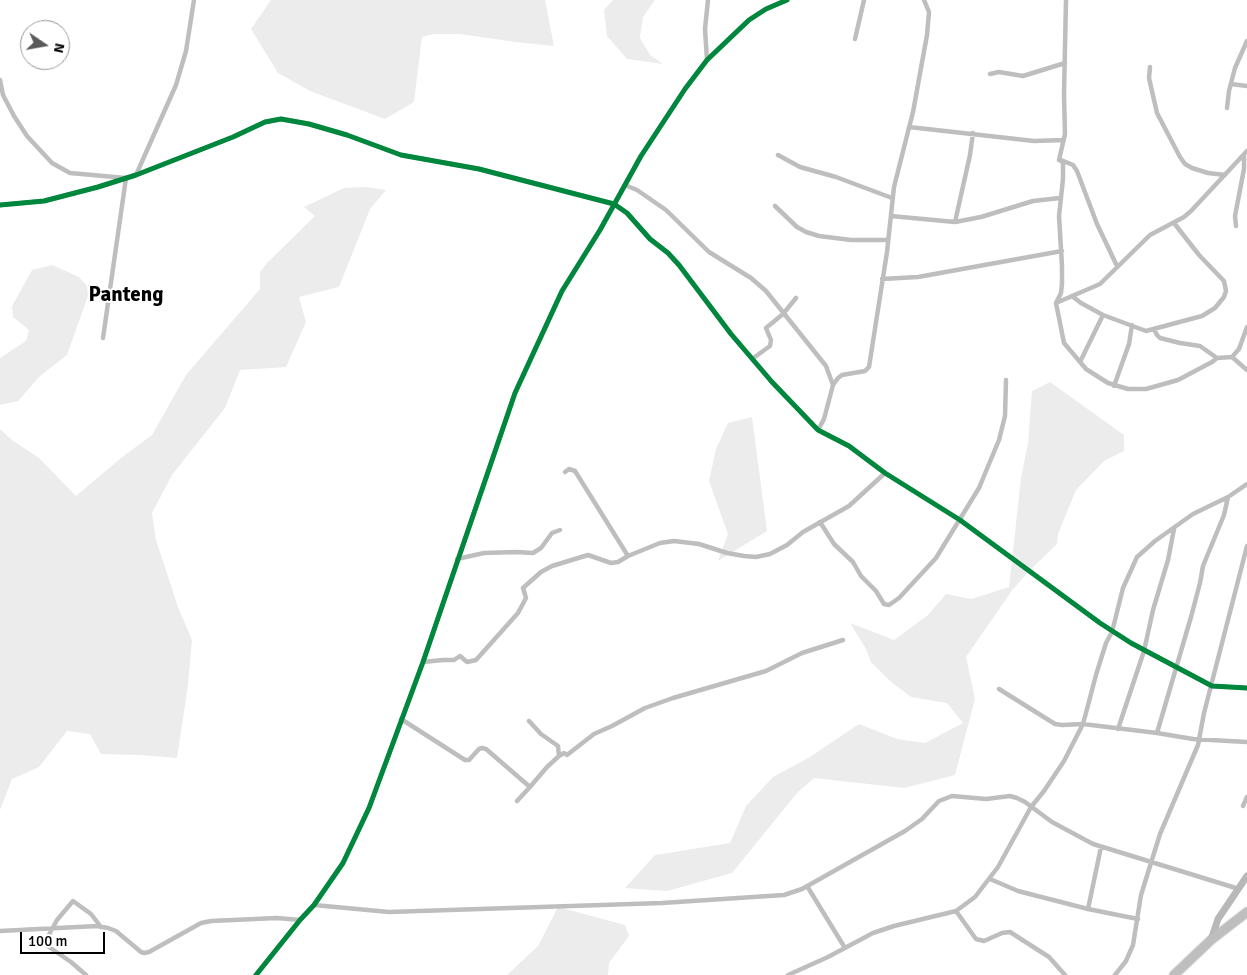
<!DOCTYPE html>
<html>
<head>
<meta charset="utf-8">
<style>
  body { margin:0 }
  #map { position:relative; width:1247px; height:975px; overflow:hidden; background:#fff; font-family:Signika,sans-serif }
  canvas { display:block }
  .north { position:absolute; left:20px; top:20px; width:50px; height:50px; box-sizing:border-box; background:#fff; border:1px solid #999; border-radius:50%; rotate:102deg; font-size:14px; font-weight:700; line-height:20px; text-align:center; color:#000 }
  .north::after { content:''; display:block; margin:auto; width:18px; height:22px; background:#595959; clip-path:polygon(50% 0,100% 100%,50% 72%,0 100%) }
  .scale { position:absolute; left:20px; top:932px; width:85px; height:22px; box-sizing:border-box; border:2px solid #000; border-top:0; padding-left:6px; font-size:15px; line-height:18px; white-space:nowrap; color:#000; -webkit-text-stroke:4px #fff; paint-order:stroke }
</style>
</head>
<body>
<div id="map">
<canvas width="1247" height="975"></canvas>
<div class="north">N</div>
<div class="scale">100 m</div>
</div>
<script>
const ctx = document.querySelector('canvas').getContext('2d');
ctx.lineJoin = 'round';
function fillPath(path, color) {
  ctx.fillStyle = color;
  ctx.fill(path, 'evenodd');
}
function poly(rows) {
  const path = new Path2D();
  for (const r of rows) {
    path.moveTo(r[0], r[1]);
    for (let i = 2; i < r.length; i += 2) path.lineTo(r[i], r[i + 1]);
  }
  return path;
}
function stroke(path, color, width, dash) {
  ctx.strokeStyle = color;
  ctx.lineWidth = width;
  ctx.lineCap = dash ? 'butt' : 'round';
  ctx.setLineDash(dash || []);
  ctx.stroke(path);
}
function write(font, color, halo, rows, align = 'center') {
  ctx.font = font + ' Signika,sans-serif';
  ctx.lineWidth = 4;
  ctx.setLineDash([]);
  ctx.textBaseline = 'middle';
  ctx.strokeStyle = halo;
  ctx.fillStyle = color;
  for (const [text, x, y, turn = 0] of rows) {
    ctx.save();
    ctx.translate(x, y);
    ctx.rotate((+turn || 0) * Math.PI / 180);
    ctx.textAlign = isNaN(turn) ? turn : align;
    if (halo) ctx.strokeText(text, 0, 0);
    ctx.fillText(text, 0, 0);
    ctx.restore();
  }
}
const green = poly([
  [271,0,545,0,554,46,515,42,460,34,433,34,422,37,414,102,385,119,310,91,278,73,251,29],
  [613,0,655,0,643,17,640,38,650,55,663,64,627,59,607,36,604,10],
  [367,187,386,190,370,209,339,287,299,297,306,322,286,367,240,370,225,408,172,475,152,513,156,540,178,607,192,640,188,685,177,758,141,755,101,754,90,734,67,731,39,767,12,779,0,810,0,429,12,440,39,458,76,496,121,458,152,435,186,375,260,289,260,272,268,262,315,216,304,207,344,188],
  [52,265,79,277,87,286,88,296,67,355,40,376,18,401,0,405,0,358,26,341,29,330,13,317,12,306,32,270],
  [1050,382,1124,435,1124,451,1104,461,1076,490,1058,534,1057,544,1027,573,1011,592,966,657,975,699,955,775,904,788,814,778,797,793,732,873,667,891,625,888,655,855,730,843,746,806,773,777,810,757,859,724,897,739,925,743,963,723,947,703,911,697,890,681,871,662,866,649,850,623,894,640,928,615,946,594,971,599,1009,587,1021,478,1028,443,1032,391],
  [752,417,767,531,718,561,728,534,709,481,716,449,728,423],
  [558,907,625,925,629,936,609,963,608,975,507,975,538,946]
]);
const street = poly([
  [1066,0,1064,94,1065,134,1059,160,1063,162,1063,179,1059,216,1062,266,1062,284,1061,293,1056,303,1064,343,1086,369,1108,383,1128,389,1146,389,1178,380,1212,362,1217,358,1232,357,1239,349,1247,327],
  [855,39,864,0],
  [707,60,705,29,708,0],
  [1150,67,1149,78,1157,113,1180,157,1185,164,1192,168,1208,173,1225,175],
  [990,74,999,72,1023,76,1065,63],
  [0,80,3,95,14,116,27,136,52,163,70,173,126,178,103,338],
  [1231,84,1247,86],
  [1227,108,1229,91,1235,68,1247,41],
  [909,127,1034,141,1064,140],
  [778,155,800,167,836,177,892,198],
  [1061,160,1073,165,1077,171,1097,224,1117,266],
  [136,175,176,85,186,51,194,0],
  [625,185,637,190,666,210,709,252,751,278,766,291,826,366,833,385],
  [0,205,44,201,98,187,136,175,233,137,265,122,281,119,309,124,347,135,401,155,479,169,614,204,627,213,650,239,668,253,679,265,731,334,772,382,818,430,849,446,885,473,960,520,1100,623,1131,643,1212,686,1247,688],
  [775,206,797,227,806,232,819,236,851,240,888,240],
  [891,216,955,222,981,217,1033,201,1060,198],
  [955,222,970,155,973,133],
  [1236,226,1235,216,1244,169,1244,156],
  [882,279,918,277,1062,251],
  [1072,296,1081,303,1103,315,1146,331,1202,316,1215,308,1224,297,1226,291,1224,281,1199,255,1174,223],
  [1056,303,1100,284,1150,235,1184,217,1191,211,1247,151],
  [1154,329,1157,335,1160,338,1180,343,1200,346,1217,358],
  [1232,357,1247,370],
  [752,359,770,346,771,340,766,328,783,314,796,298],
  [1080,362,1103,315],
  [1114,386,1129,344,1132,325],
  [818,430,824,419,833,385,838,378,842,375,865,371,869,367,887,252,894,187,913,112,927,35,929,12,924,0],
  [565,472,569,469,575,471,628,556],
  [820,522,834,544,853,562,861,576,876,591,884,604,889,605,899,598,936,558,979,488,999,440,1005,416,1006,380],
  [457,559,484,553,516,552,533,553,541,548,552,533,560,530],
  [423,662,443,660,454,660,460,656,467,662,476,660,518,613,526,598,523,588,541,572,552,566,588,555,611,563,618,562,628,556,660,543,674,541,699,544,727,553,744,556,756,557,770,554,787,545,803,532,849,506,885,473],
  [999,689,1055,724,1062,725,1083,724,1157,733,1193,739,1247,742],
  [401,719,465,760,469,760,479,749,482,748,486,749,530,787,547,767,559,756],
  [529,721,541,734,558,746,559,756,564,753,567,755,594,734,612,726,645,708,673,698,766,671,802,653,843,640],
  [1118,729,1144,651,1153,610,1168,560,1174,529],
  [1157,733,1191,617,1200,583,1203,566,1224,515,1228,497],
  [517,801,530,787],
  [1243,806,1247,797],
  [990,879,1018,891,1088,909,1138,919],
  [807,886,845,948],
  [314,905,389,912,662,903,784,895,802,889,905,831,922,819,939,801,952,796,986,799,1010,796,1017,798,1025,802,1052,822,1093,844,1239,889],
  [1088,909,1101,847],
  [956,911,976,939,984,941,1002,933,1010,932,1049,957,1065,975],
  [0,931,97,926,108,928,116,931,141,952,144,953,149,952,201,923,211,921,277,918,300,920],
  [86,975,71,962,46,945,45,942,57,920,73,901,91,914,101,927],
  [256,975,300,920,314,905,343,863,369,808,423,662,515,393,562,291,600,230,641,156,685,89,707,60,749,20,766,9,787,0],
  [788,975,828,957,873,933,894,926,956,911,975,897,998,867,1031,807,1044,791,1064,761,1083,724,1096,675,1106,643,1112,632,1123,588,1137,557,1155,541,1193,514,1228,497,1247,484],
  [1115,975,1126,961,1133,945,1141,895,1160,834,1198,745,1204,713,1247,546]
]);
const secondary = poly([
  [1211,940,1218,919,1247,876]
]);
const highway = poly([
  [1174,975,1211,940,1247,912]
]);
const cycleway = poly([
  [0,205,44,201,98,187,136,175,233,137,265,122,281,119,309,124,347,135,401,155,479,169,614,204,627,213,650,239,668,253,679,265,731,334,772,382,818,430,849,446,885,473,960,520,1100,623,1131,643,1212,686,1247,688],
  [256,975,300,920,314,905,343,863,369,808,423,662,515,393,562,291,600,230,641,156,685,89,707,60,749,20,766,9,787,0]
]);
const quarterNames = [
  ["Panteng",126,295]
];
fillPath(green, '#ececec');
stroke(highway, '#dbdbdb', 11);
stroke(street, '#bebebe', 4.5);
stroke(secondary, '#b8b8b8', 7);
stroke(highway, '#bebebe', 9);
stroke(cycleway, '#00873e', 5);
write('bold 21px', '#000', '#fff', quarterNames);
</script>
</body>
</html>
